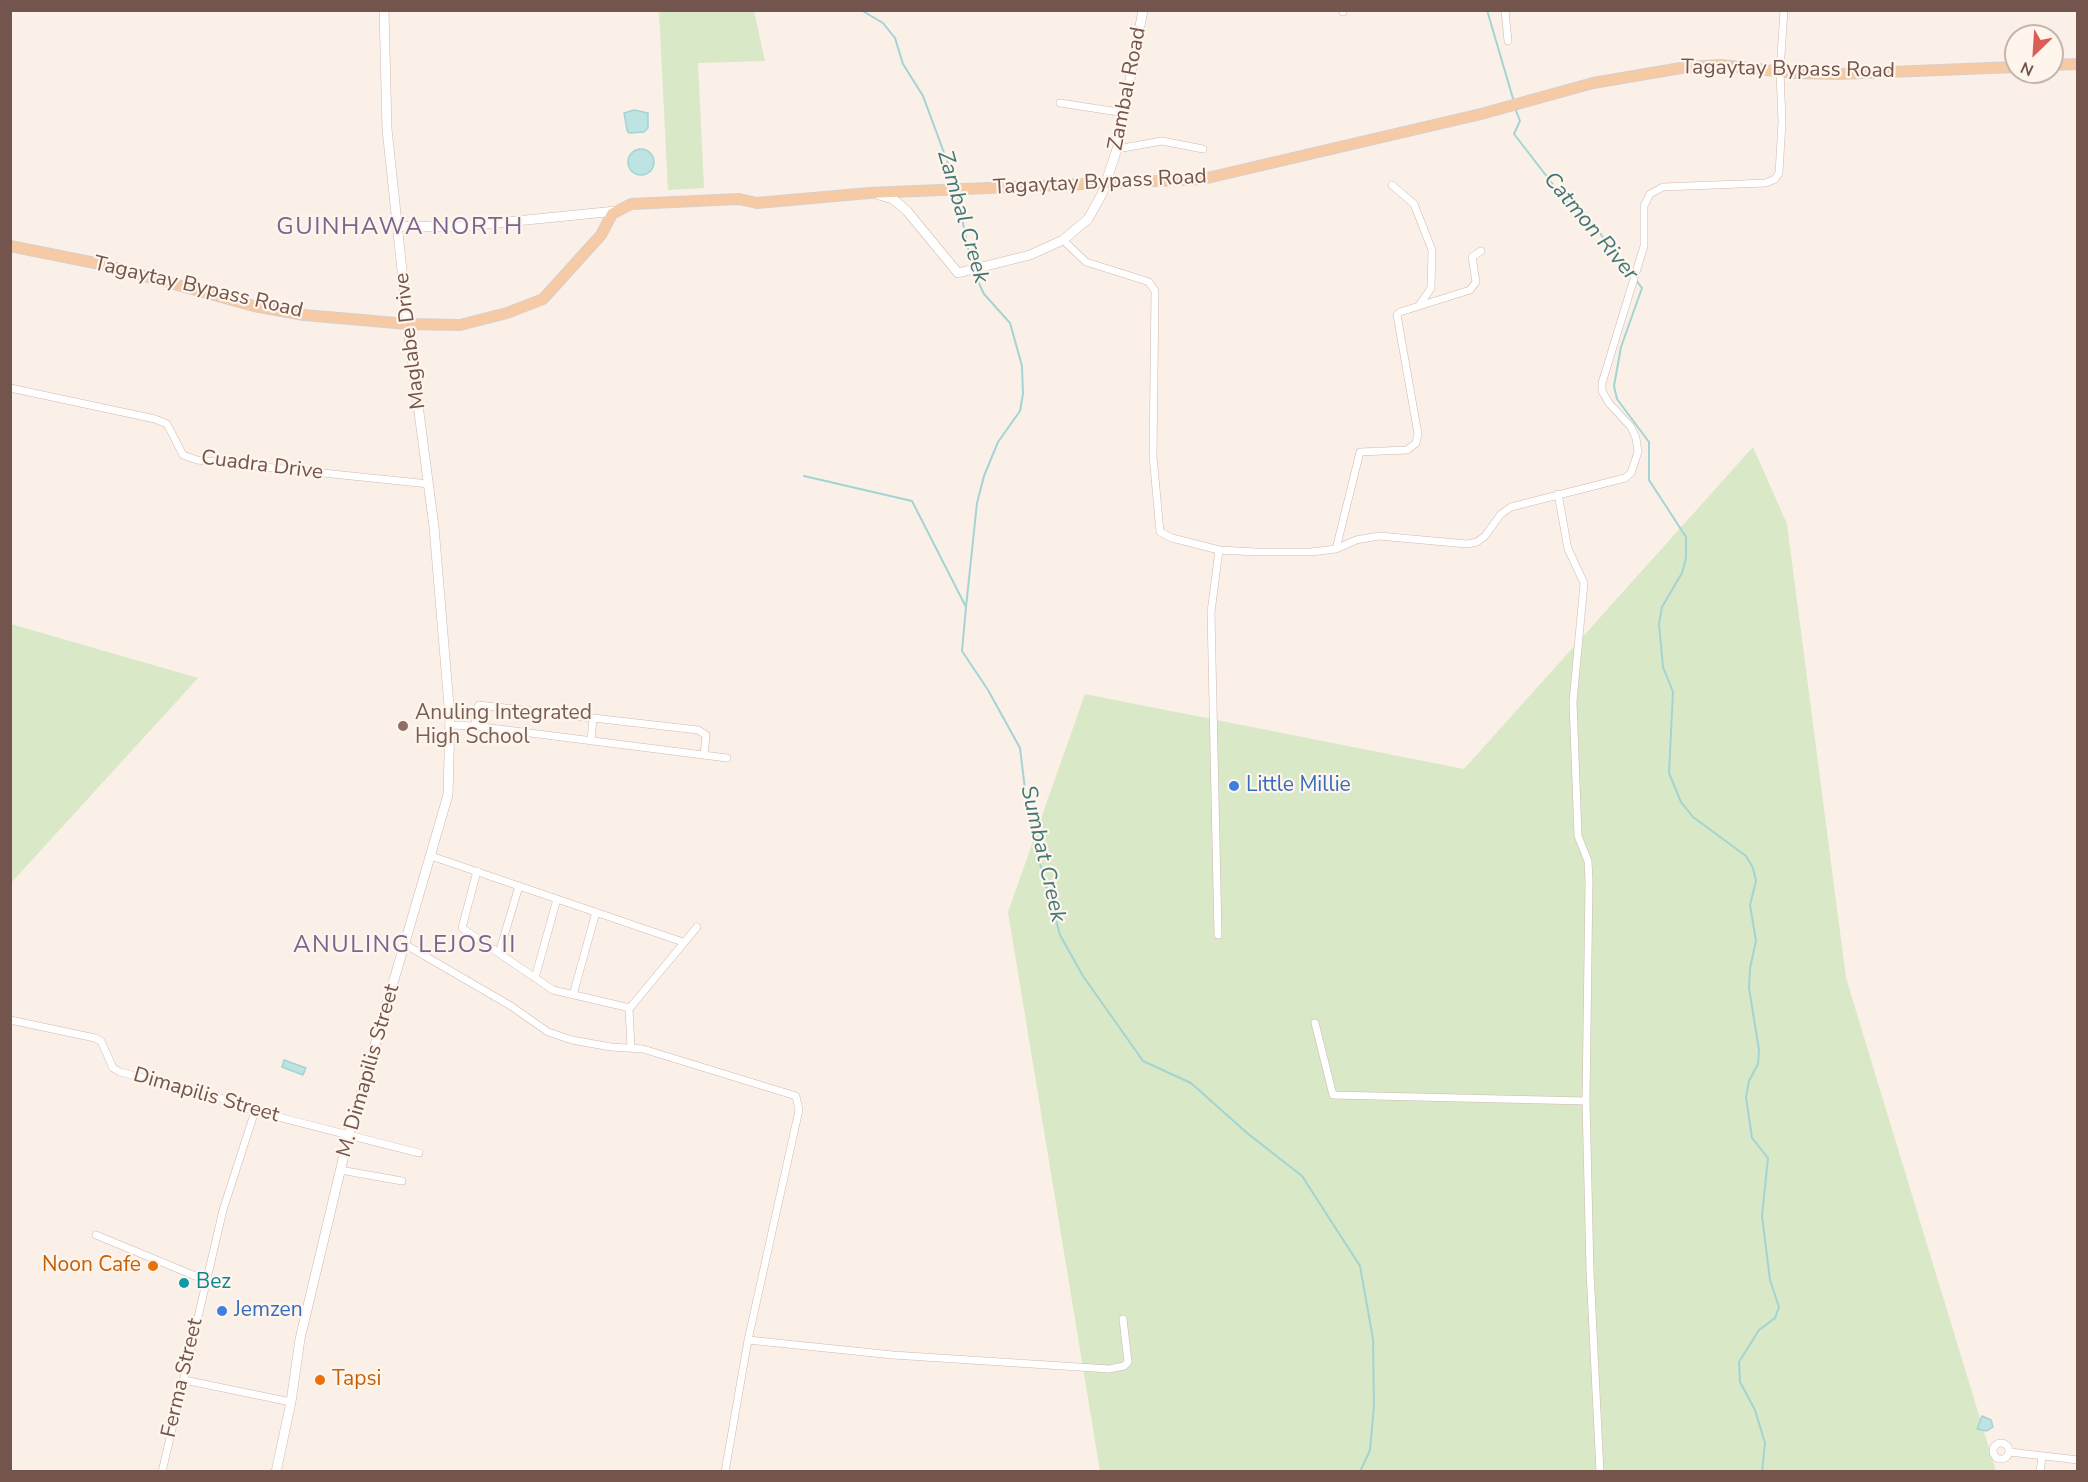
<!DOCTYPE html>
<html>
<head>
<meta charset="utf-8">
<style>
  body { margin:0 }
  #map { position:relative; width:2088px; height:1482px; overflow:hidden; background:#fbf0e7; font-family:"Nunito Sans",sans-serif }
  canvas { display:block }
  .frame { position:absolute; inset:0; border:12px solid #73554d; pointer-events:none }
  .north { position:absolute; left:2004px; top:24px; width:60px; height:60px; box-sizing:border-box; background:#fef5ed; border:2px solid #c6b5ad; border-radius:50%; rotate:205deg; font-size:16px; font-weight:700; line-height:24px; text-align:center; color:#73554d }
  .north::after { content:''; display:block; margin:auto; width:21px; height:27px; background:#dc5d54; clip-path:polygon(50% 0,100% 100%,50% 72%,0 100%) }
</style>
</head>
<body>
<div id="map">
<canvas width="2088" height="1482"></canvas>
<div class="frame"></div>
<div class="north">N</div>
</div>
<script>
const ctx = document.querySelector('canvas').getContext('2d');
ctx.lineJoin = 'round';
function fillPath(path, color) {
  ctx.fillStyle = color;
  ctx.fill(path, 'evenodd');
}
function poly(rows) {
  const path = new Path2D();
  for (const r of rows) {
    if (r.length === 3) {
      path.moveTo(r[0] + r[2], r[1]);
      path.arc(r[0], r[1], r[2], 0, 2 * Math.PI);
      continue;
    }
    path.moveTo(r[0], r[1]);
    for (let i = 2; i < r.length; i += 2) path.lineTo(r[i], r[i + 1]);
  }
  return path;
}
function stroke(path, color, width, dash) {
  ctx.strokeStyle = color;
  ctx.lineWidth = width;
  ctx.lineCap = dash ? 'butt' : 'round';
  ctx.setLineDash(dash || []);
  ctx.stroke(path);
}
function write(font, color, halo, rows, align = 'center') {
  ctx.font = font + ' "Nunito Sans",sans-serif';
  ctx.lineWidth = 4.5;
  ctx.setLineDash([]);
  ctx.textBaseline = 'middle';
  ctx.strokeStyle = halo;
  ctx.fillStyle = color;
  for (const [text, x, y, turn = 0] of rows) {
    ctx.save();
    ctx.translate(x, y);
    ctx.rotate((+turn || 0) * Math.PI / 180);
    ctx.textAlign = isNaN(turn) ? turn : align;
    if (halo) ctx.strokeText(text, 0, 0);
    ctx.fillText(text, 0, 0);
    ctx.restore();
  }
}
const green = poly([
  [659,11,754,11,765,61,698,63,704,188,668,190],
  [1753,447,1787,524,1846,978,1996,1471,1100,1471,1008,912,1085,694,1464,769],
  [11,624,198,678,11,883,10,624]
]);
const water = poly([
  [634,110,648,113,648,128,644,132,629,133,627,130,624,113,634,110],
  [641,162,13],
  [284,1060,306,1068,303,1075,282,1067,284,1060],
  [1982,1416,1991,1420,1993,1427,1987,1431,1977,1429,1982,1416]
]);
const stream = poly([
  [861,10,883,23,895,38,903,64,923,96,956,185],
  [1487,10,1514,102],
  [1515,108,1520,121,1514,134,1565,200,1590,220,1632,276],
  [957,194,972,267],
  [1636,280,1642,288,1621,347,1614,386,1617,399,1649,442,1649,480,1686,537,1686,558,1682,573,1662,607,1659,624,1663,667,1673,692,1669,773,1681,802,1693,817,1746,856,1753,868,1756,881,1750,905,1756,941,1750,968,1749,988,1759,1050,1758,1064,1749,1081,1746,1097,1752,1138,1768,1158,1762,1216,1770,1280,1779,1307,1775,1318,1759,1330,1739,1362,1740,1382,1755,1410,1765,1443,1762,1472],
  [804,476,912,501,966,607,962,651,988,690,1020,748,1027,806,1039,860,1060,935,1083,976,1143,1061,1191,1083,1247,1133,1302,1176,1360,1266,1373,1339,1374,1405,1370,1450,1360,1472],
  [966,607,977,503,984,476,998,442,1020,411,1023,394,1022,366,1010,323,984,294,974,273]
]);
const street = poly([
  [1505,10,1508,41],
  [1343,12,1343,10],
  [1060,103,1125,113],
  [1117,149,1162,141,1203,149],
  [1392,185,1414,204,1432,250,1431,288,1419,306],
  [1063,240,1086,262,1140,279,1149,282,1155,291,1153,456,1160,532,1172,538,1219,550,1256,552,1311,552,1336,549,1356,540,1379,536,1467,544,1477,542,1485,536,1501,514,1511,507,1625,478,1631,473,1638,452,1636,438,1631,427,1609,403,1602,391,1602,383,1644,246,1644,206,1650,194,1663,187,1766,183,1775,179,1779,173,1782,122,1780,71,1784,10],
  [10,388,155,419,167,424,183,455,197,460,429,484],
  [1558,494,1568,549,1584,583,1573,702,1578,836,1588,861,1589,881,1586,1101,1590,1271,1600,1472],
  [1336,549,1360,452,1407,450,1416,443,1418,434,1397,315,1400,312,1470,290,1476,282,1472,257,1481,251],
  [450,725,475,726,727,758],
  [475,726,475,712,479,705,698,730,706,735,704,755],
  [591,740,593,718],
  [431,856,683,942],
  [477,871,462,928,553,990,630,1008],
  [1218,935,1211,612,1219,550],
  [406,945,511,1006,548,1032,572,1040,611,1047,643,1049,796,1096,799,1110,748,1340,725,1472],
  [499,953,519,886],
  [535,978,557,899],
  [573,995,596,912],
  [10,1020,95,1038,101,1041,113,1068,120,1072,224,1099,255,1111,419,1153],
  [1315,1023,1333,1095,1586,1101],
  [631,1048,629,1009,697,927],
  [340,1170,402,1181],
  [96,1235,205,1280],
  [748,1340,893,1355,1109,1369,1124,1366,1128,1362,1123,1319],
  [184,1380,291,1402],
  [2001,1451,8],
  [2010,1452,2078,1460],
  [162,1472,223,1210,255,1111],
  [2040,1472,2042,1456]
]);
const secondary = poly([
  [879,195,893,199,907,211,958,273,1030,255,1063,240,1088,219,1102,194,1117,149,1143,10],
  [398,226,456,227,616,211],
  [276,1472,291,1402,300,1339,349,1134,448,795,450,718,434,527,409,336,387,129,384,10]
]);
const primary = poly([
  [2052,65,2078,64],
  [10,246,105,265,254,306,304,315,408,324,460,325,507,313,543,299,601,235,612,214,631,204,739,199,757,203,869,193,1203,179,1481,114,1593,83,1687,67,1721,65,1794,73,1838,74,2016,67]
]);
const markers = [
  [403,726,6,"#8d6e63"],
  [1234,786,6,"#3f7fe0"],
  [153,1266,6,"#e8710a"],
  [184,1283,6,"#0f9aa8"],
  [222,1311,6,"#3f7fe0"],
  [320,1380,6,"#e8710a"]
];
const streetNames = [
  ["Tagaytay Bypass Road",1788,70,1],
  ["Zambal Road",1128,89,-79],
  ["Tagaytay Bypass Road",1100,183,-3],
  ["Tagaytay Bypass Road",198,288,13],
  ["Maglabe Drive",411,341,-97],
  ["Cuadra Drive",262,466,7],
  ["M. Dimapilis Street",369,1071,-74],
  ["Dimapilis Street",206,1096,16],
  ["Ferma Street",183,1378,-77]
];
const educationNames = [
  ["Anuling Integrated",415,714],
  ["High School",415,738]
];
const shopNames = [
  ["Little Millie",1246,786],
  ["Jemzen",234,1311]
];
const foodNames = [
  ["Noon Cafe",141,1266],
  ["Tapsi",332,1380,"left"]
];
const cultureNames = [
  ["Bez",196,1283]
];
const waterNames = [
  ["Zambal Creek",962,217,74],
  ["Catmon River",1590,227,50],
  ["Sumbat Creek",1042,854,77]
];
const quarterNames = [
  ["GUINHAWA NORTH",400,228],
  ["ANULING LEJOS II",405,946]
];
fillPath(green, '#d9e8c6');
fillPath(water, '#bde3e3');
stroke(water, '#a3d4d4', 1.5);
stroke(stream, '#a3d4d4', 2);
stroke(street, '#ceb9b1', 8);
stroke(secondary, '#d1b8ae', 10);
stroke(primary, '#d8cfcd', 12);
stroke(street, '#fff', 7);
stroke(secondary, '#fff', 9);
stroke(primary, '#f5caa4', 10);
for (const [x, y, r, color] of markers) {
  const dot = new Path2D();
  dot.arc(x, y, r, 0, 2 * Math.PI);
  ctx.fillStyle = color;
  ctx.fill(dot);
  stroke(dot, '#fef5ed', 2);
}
write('21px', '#73554d', '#fef5ed', streetNames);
write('21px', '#785e54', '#fef5ed', educationNames, 'left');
write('21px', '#366cbe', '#fef5ed', shopNames, 'left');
write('21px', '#c56008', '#fef5ed', foodNames, 'right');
write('21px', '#0d838f', '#fef5ed', cultureNames, 'left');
write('italic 22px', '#427777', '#fef5ed', waterNames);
ctx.letterSpacing = '1.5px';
write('24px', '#7a658f', '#fef5ed', quarterNames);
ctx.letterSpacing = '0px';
</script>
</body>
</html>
